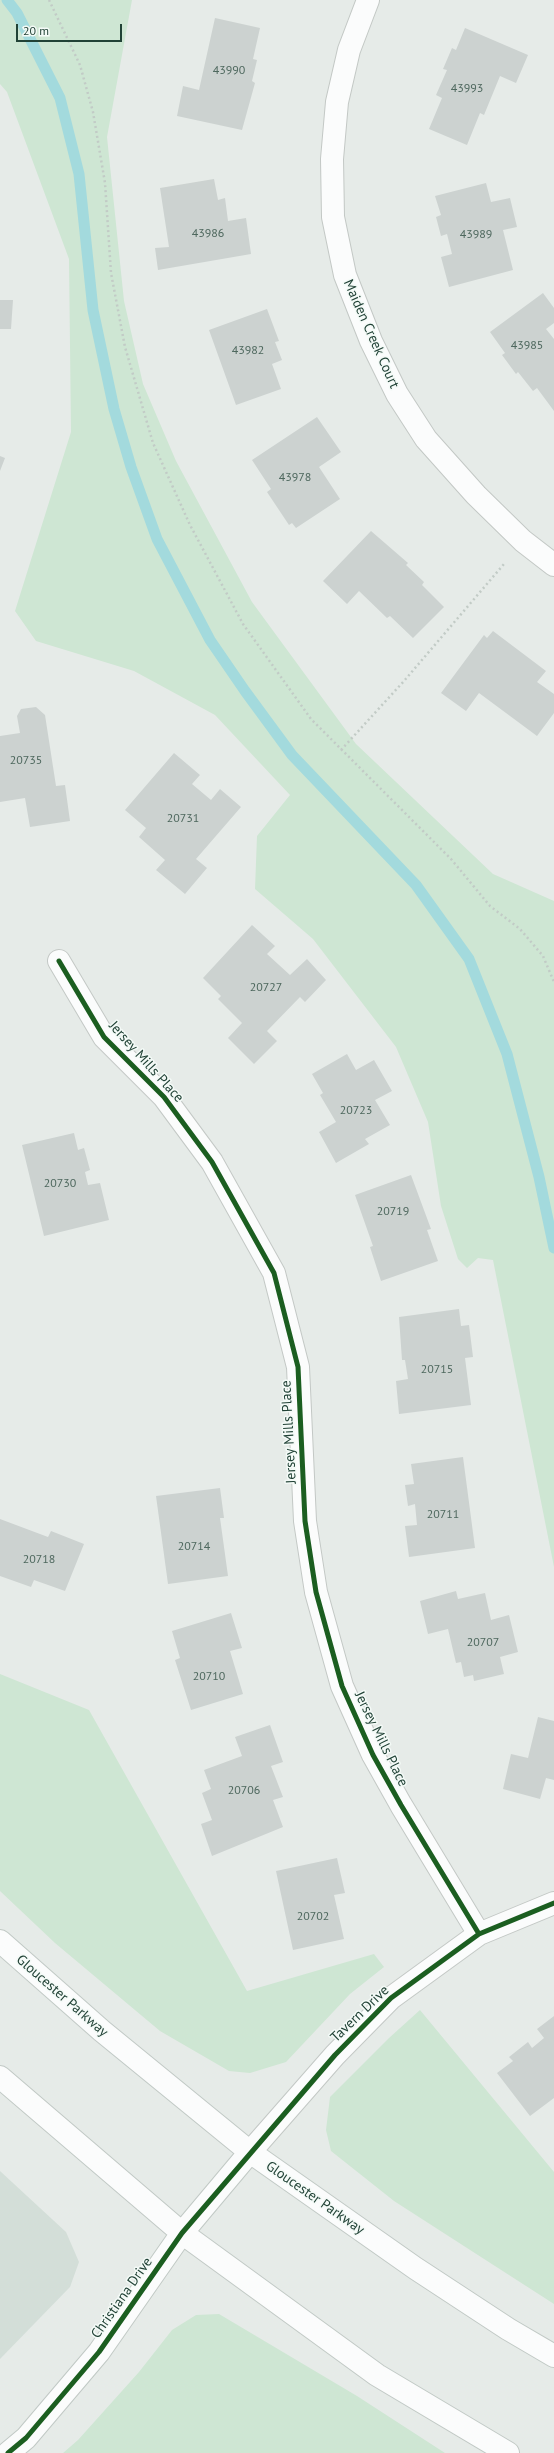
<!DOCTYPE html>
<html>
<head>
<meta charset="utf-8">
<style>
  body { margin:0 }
  #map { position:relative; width:554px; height:2453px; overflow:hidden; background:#e6ebe8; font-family:"PT Sans",sans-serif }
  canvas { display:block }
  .scale { position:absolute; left:16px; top:24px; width:106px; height:18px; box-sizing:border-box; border:2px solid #214236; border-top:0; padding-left:5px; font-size:12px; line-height:14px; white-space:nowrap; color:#214236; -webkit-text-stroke:3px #f4faf7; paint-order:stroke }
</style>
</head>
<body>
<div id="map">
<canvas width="554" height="2453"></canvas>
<div class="scale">20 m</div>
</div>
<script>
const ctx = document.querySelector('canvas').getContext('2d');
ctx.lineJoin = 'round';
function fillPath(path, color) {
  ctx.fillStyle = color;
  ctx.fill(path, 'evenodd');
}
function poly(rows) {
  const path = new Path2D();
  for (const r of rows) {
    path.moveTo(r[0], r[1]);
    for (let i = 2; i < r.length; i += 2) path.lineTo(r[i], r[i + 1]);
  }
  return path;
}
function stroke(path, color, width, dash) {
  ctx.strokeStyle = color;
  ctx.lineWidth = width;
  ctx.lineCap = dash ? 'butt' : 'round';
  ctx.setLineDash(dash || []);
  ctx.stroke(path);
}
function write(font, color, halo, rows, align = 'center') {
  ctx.font = font + ' "PT Sans",sans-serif';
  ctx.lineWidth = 3;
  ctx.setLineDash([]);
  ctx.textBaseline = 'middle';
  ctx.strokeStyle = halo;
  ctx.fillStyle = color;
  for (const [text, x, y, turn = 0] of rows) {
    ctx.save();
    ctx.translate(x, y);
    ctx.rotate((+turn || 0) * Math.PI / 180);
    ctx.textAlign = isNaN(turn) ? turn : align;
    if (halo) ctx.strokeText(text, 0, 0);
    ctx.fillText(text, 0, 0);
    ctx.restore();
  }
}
const built = poly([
  [0,2171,66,2232,79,2262,70,2287,0,2359]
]);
const green = poly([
  [0,0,132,0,107,137,124,301,143,384,176,461,252,602,356,744,493,874,554,901,554,1567,493,1260,478,1258,467,1268,458,1259,441,1206,428,1122,396,1047,313,939,255,889,257,836,290,795,215,715,134,671,36,641,15,611,71,432,69,259,7,92,0,84],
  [0,1674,89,1710,247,1991,374,1954,384,1967,350,1994,286,2062,250,2073,229,2071,160,2031,55,1943,0,1891],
  [420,2010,554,2172,554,2304,394,2201,331,2151,326,2130,330,2097,389,2038],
  [219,2314,357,2396,445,2453,63,2453,78,2440,139,2372,172,2330,196,2315]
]);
const stream = poly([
  [7,0,17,13,60,98,79,174,93,310,114,409,131,467,157,539,210,640,245,691,292,755,416,885,469,959,507,1054,539,1177,554,1248]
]);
const building = poly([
  [215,18,260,28,253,59,257,60,252,81,255,83,242,130,177,116,183,86,199,90],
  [465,28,528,55,516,83,500,76,484,115,480,113,467,145,429,129,442,98,436,95,447,70,443,69,452,48,456,50],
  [214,179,218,200,225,198,228,221,246,218,251,254,158,270,155,248,169,247,160,188],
  [486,183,491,202,510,198,517,227,503,230,513,270,449,287,441,257,452,254,447,234,441,236,436,217,441,215,435,196],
  [543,293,554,308,554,323,546,329,554,339,554,411,537,388,533,391,518,372,516,374,502,355,505,353,490,332],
  [0,300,13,300,11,329,0,329],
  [267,309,279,341,275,342,282,360,272,364,281,389,236,405,209,330],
  [317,417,341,452,319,467,340,499,296,528,292,523,289,525,267,492,271,489,252,460],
  [0,456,5,458,0,471],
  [371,531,408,563,406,565,424,582,422,585,444,607,413,638,390,616,387,618,359,591,347,604,323,581],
  [493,631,546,671,537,682,554,694,554,713,537,736,479,693,466,711,441,693,484,635,487,638],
  [36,707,45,715,56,786,65,785,70,821,30,827,25,798,0,802,0,736,20,733,17,716,21,709],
  [174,753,200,775,192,784,211,800,220,789,241,807,196,859,207,868,185,894,156,870,165,860,139,837,146,828,125,810],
  [252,925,275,946,267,954,290,975,307,959,326,980,305,1002,300,997,267,1031,277,1041,254,1064,228,1038,242,1023,218,999,221,996,203,978],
  [347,1054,356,1070,374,1060,392,1091,375,1100,390,1125,365,1139,369,1144,336,1163,319,1132,336,1122,320,1095,323,1093,312,1074],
  [74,1133,78,1150,84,1148,90,1170,85,1172,88,1185,100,1183,109,1220,44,1236,22,1145],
  [411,1175,431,1229,427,1230,438,1261,381,1281,370,1247,373,1246,355,1195],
  [459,1309,461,1326,469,1325,473,1357,465,1358,471,1405,399,1414,396,1381,408,1379,405,1360,402,1360,399,1317],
  [463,1457,475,1548,409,1557,405,1526,417,1525,415,1504,408,1506,405,1485,414,1484,411,1464],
  [220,1488,224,1518,220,1518,228,1576,168,1584,156,1496],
  [0,1519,48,1537,51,1531,84,1544,65,1591,34,1580,31,1587,0,1576],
  [456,1591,458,1599,485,1593,491,1620,509,1615,518,1652,500,1657,504,1674,474,1681,473,1675,464,1677,461,1662,456,1663,448,1629,428,1634,420,1601],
  [231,1613,242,1648,230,1651,243,1694,191,1710,175,1660,180,1658,172,1631],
  [538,1717,554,1721,554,1780,546,1778,540,1799,503,1789,511,1754,528,1758],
  [270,1725,283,1762,271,1766,283,1797,273,1800,283,1827,212,1856,201,1824,212,1820,202,1793,211,1789,204,1770,242,1756,235,1737],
  [337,1858,345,1893,334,1895,344,1939,293,1950,276,1871],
  [554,2016,554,2098,530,2116,497,2073,513,2061,509,2057,528,2042,532,2048,544,2038,537,2029]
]);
const path = poly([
  [49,0,80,65,93,112,105,183,111,273,125,347,153,443,190,525,243,624,311,719,451,859,490,906,520,929,543,956,554,982],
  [341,750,404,681,504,564]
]);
const street = poly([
  [368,0,349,50,337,102,332,159,333,217,345,275,371,341,397,394,426,439,476,495,523,541,554,565],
  [59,961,104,1037,164,1097,212,1162,274,1273,298,1367,305,1521,316,1592,342,1686,373,1755,401,1805,479,1934],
  [250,2152,335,2055,391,1998,479,1934,554,1903]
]);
const secondary = poly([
  [0,1941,102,2031,250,2152,415,2268,508,2329,554,2356],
  [0,2077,182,2233,377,2375,508,2453],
  [8,2453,26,2438,99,2352,182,2233,250,2152]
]);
const cycleway = poly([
  [59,961,104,1037,164,1097,212,1162,274,1273,298,1367,305,1521,316,1592,342,1686,373,1755,401,1805,479,1934],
  [8,2453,26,2438,99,2352,182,2233,335,2055,391,1998,479,1934,554,1903]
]);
const numberNames = [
  ["43990",229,71],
  ["43993",467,89],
  ["43986",208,234],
  ["43989",476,235],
  ["43985",527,346],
  ["43982",248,351],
  ["43978",295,478],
  ["20735",26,761],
  ["20731",183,819],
  ["20727",266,988],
  ["20723",356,1111],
  ["20730",60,1184],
  ["20719",393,1212],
  ["20715",437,1370],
  ["20711",443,1515],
  ["20714",194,1547],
  ["20718",39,1560],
  ["20707",483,1643],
  ["20710",209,1677],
  ["20706",244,1791],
  ["20702",313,1917]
];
const streetNames = [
  ["Maiden Creek Court",371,334,66],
  ["Jersey Mills Place",146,1062,48],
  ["Jersey Mills Place",289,1432,-93],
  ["Jersey Mills Place",381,1739,64],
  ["Gloucester Parkway",62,1996,41],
  ["Tavern Drive",360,2014,-44],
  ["Gloucester Parkway",315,2198,35],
  ["Christiana Drive",122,2298,-55]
];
fillPath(built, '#d3ded8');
fillPath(green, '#cee6d3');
stroke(stream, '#a3dadd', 11);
fillPath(building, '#ccd2d0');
stroke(street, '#c3c8c5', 24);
stroke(secondary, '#c1c9c5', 24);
stroke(path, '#c2cbc6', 2.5, [2, 3]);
stroke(street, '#fbfcfc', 22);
stroke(secondary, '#fbfcfc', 22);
stroke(cycleway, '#1b5e20', 5);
write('12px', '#4d675d', null, numberNames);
write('14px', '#214236', '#f4faf7', streetNames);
</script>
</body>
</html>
